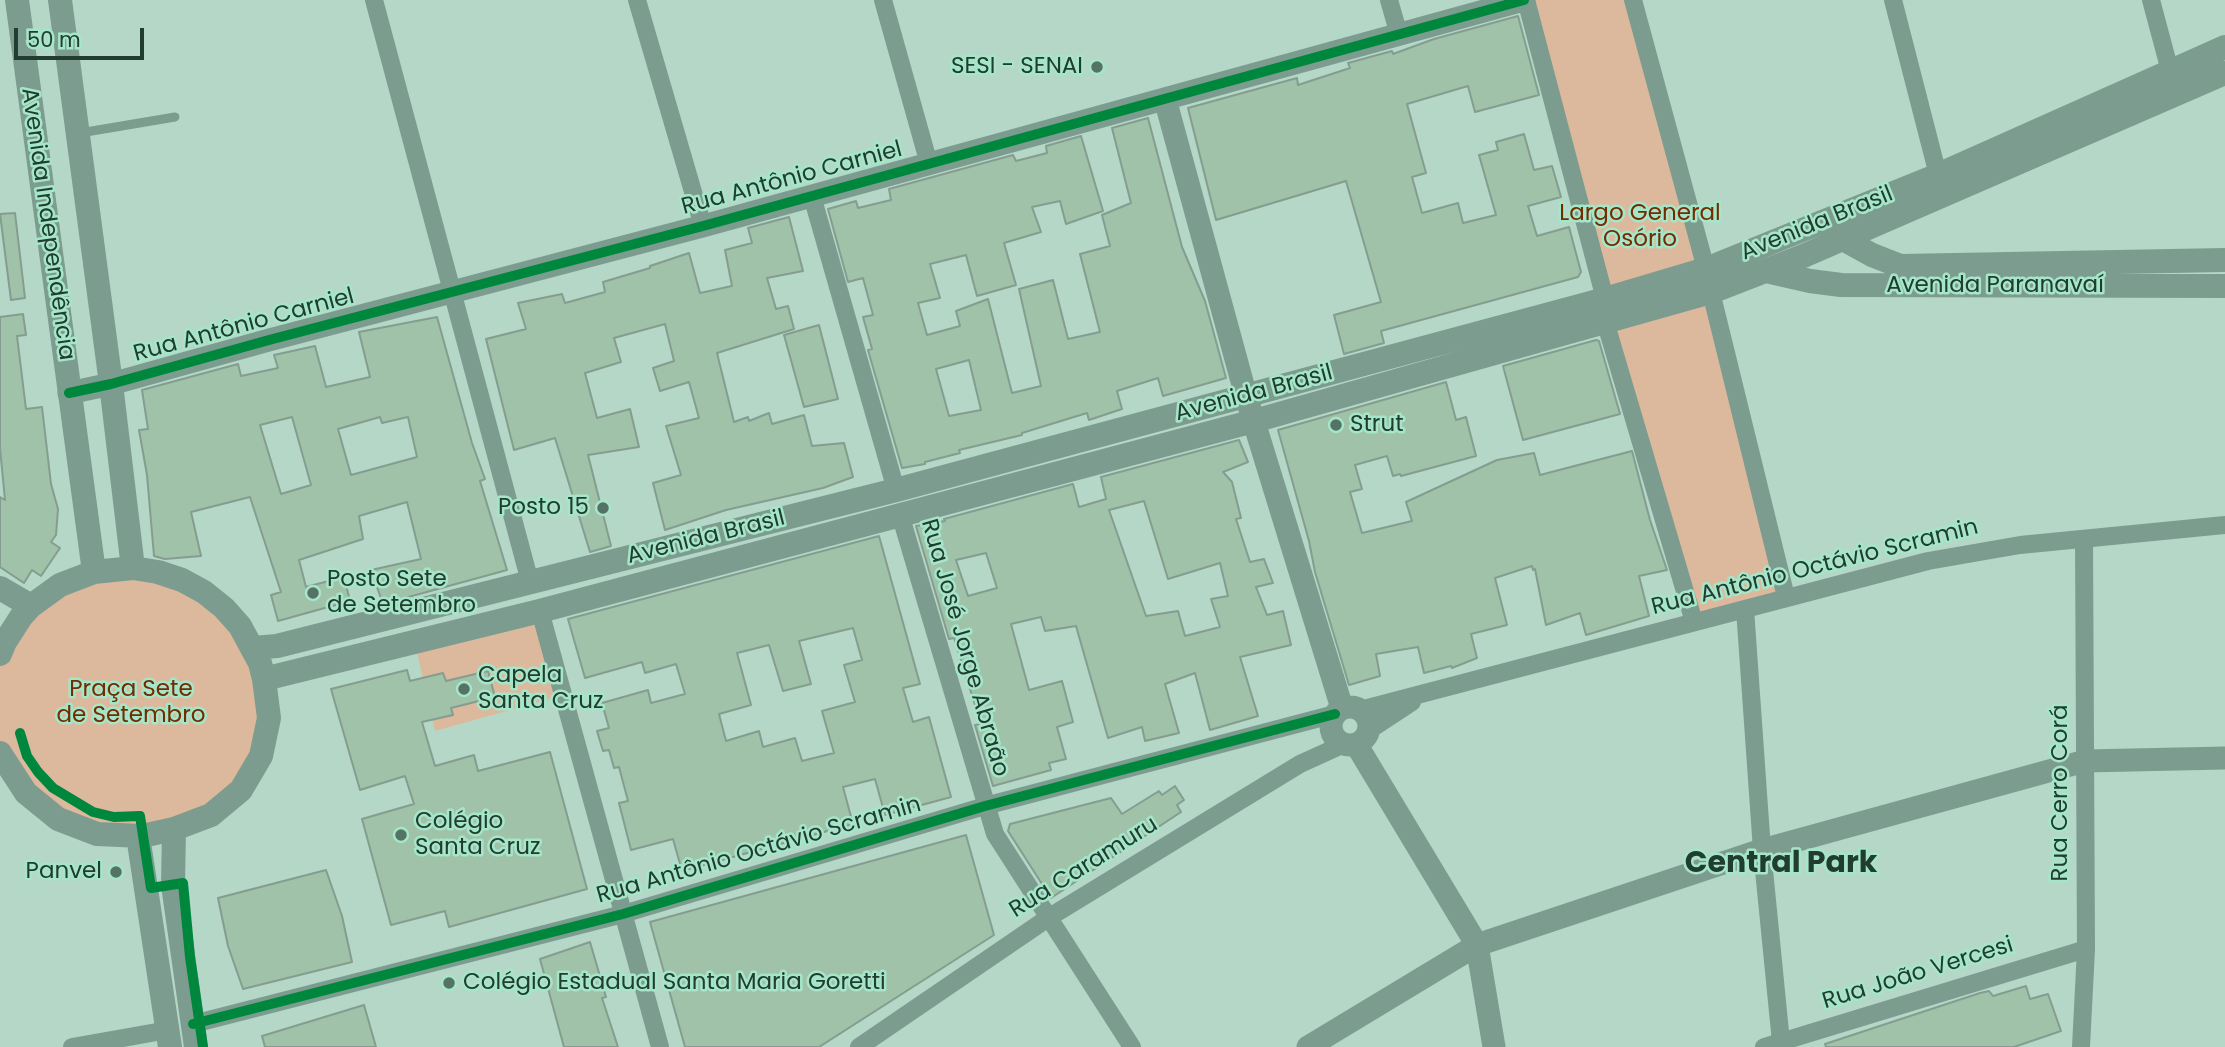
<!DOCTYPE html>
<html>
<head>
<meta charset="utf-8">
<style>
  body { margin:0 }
  #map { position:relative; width:2225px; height:1047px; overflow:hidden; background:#b4d7c8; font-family:Poppins,sans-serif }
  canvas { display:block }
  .scale { position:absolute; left:14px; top:28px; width:130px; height:32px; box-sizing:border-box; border:4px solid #213c30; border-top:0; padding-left:9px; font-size:21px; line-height:24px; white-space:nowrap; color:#213c30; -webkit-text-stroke:5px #a5e6c9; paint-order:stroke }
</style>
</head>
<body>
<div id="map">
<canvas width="2225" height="1047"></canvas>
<div class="scale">50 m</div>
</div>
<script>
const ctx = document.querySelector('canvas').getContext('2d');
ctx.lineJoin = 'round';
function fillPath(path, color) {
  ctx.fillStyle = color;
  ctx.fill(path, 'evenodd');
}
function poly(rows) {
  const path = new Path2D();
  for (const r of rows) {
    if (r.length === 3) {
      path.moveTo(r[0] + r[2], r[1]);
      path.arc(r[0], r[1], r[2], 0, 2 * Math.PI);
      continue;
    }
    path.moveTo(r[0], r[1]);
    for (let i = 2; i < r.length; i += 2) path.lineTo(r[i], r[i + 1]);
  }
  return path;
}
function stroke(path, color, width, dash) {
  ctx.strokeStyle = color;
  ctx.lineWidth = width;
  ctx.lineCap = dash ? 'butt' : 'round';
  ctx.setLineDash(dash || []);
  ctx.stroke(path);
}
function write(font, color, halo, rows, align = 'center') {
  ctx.font = font + ' Poppins,sans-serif';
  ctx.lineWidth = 5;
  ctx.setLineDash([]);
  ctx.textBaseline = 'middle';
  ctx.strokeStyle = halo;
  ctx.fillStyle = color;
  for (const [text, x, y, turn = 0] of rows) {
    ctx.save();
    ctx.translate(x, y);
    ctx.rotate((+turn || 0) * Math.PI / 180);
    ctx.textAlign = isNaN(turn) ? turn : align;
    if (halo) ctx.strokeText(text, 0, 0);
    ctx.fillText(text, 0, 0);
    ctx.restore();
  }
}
const green = poly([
  [1526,0,1633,0,1706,269,1605,299],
  [1711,292,1786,597,1694,622,1605,321],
  [158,572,240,626,269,718,241,790,175,829,58,819,0,753,0,654,60,585],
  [539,618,560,696,435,731,416,648]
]);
const building = poly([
  [1518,16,1539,95,1475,112,1468,86,1407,104,1426,173,1412,177,1422,213,1458,203,1463,223,1496,215,1479,155,1498,150,1496,142,1524,134,1534,170,1552,166,1561,197,1528,206,1537,236,1569,227,1581,272,1578,277,1381,331,1384,343,1344,354,1334,315,1381,302,1346,181,1216,220,1188,108,1297,78,1298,85,1350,68,1348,63,1392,51,1393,54,1434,39,1518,16],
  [1148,118,1182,247,1205,301,1226,378,1163,396,1158,378,1117,391,1122,409,1089,420,1087,413,1022,433,1022,435,959,450,960,453,925,462,925,464,902,468,868,350,872,349,863,317,873,315,863,278,848,282,828,209,856,201,858,208,891,200,889,189,1013,155,1016,161,1047,153,1046,146,1081,136,1103,211,1066,224,1060,201,1032,207,1041,232,1004,243,1016,285,977,296,966,255,930,264,940,298,918,303,927,335,960,326,956,311,988,299,1012,393,1041,386,1019,289,1053,280,1068,339,1100,332,1080,254,1110,246,1102,215,1131,203,1112,128,1148,118],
  [969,360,981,410,949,416,936,369,969,360],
  [15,213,25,298,11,300,0,214,15,213],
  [789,217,803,271,767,278,776,309,788,306,794,329,717,353,734,422,748,417,749,421,769,413,772,424,804,415,812,446,844,443,853,477,823,488,726,510,665,530,653,483,681,475,666,426,699,418,689,382,660,391,653,368,674,361,665,324,614,338,621,362,585,373,597,418,630,409,639,447,588,455,611,546,590,552,555,438,514,450,486,339,526,329,518,303,562,294,565,303,605,292,603,282,650,268,650,266,689,253,700,293,732,286,725,250,752,243,748,228,789,217],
  [23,314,26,335,17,336,26,409,42,407,51,484,58,509,56,535,51,542,60,548,41,576,32,570,24,583,0,567,0,497,5,500,0,448,0,317,23,314],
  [437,317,472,443,485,479,480,481,507,570,383,604,371,570,421,559,407,502,359,516,363,539,299,560,306,587,344,577,350,601,278,621,271,595,281,592,250,497,191,512,201,556,165,559,154,556,147,475,139,430,148,429,142,390,238,364,241,376,278,368,274,355,315,346,326,387,370,377,359,332,437,317],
  [292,417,311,485,281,494,260,425,292,417],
  [380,417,382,423,408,417,417,457,351,475,338,429,380,417],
  [819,325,838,399,804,407,784,335,819,325],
  [1596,340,1599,341,1620,414,1523,440,1503,366,1596,340],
  [1446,382,1456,420,1466,417,1476,456,1401,476,1400,474,1393,476,1387,456,1355,465,1362,489,1350,492,1362,533,1412,521,1406,502,1497,460,1534,453,1540,475,1632,451,1650,520,1667,570,1639,576,1649,616,1586,635,1580,613,1546,625,1535,569,1533,570,1532,566,1495,578,1507,625,1471,634,1477,658,1452,668,1451,666,1424,673,1418,647,1376,654,1380,676,1349,685,1315,572,1309,541,1278,430,1446,382],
  [1239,440,1248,462,1223,472,1232,482,1241,518,1236,519,1250,562,1264,559,1273,583,1256,587,1267,615,1283,611,1291,645,1240,657,1258,716,1210,730,1195,673,1165,684,1179,733,1145,741,1142,727,1108,738,1076,626,1045,631,1041,617,1011,624,1029,690,1062,681,1073,722,1057,727,1066,759,1049,763,1051,770,993,786,975,725,981,724,954,638,949,639,916,526,945,521,944,519,1073,484,1079,507,1106,499,1101,477,1239,440],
  [1144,501,1168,579,1220,563,1228,596,1211,599,1220,627,1185,636,1178,611,1146,616,1109,510,1144,501],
  [986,553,997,588,968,596,956,560,986,553],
  [879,536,920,684,903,688,913,722,929,717,951,797,885,815,875,779,843,787,853,824,682,871,673,839,631,850,619,803,628,801,619,767,614,768,609,750,603,751,597,731,609,728,602,703,648,690,651,703,685,694,676,664,645,673,642,662,585,678,568,619,879,536],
  [853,628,862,660,844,665,855,702,822,711,834,753,802,761,795,738,763,747,759,731,726,741,719,714,751,705,737,653,769,645,783,691,811,684,799,641,853,628],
  [407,670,410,681,443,673,446,681,488,671,495,697,451,708,453,715,422,722,435,766,474,755,478,771,550,752,587,889,449,927,445,911,391,925,362,819,414,804,405,776,360,790,331,689,407,670],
  [1175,786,1184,800,1177,805,1181,812,1051,898,1008,831,1010,824,1111,798,1122,814,1159,791,1162,795,1175,786],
  [966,835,994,935,819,1047,685,1047,650,922,966,835],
  [326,870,342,916,352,962,243,989,228,946,218,898,326,870],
  [590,942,606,997,602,998,618,1047,564,1047,540,959,590,942],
  [2026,986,2030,999,2048,994,2061,1031,2014,1047,1826,1047,1825,1044,1980,993,1989,991,1993,996,2026,986],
  [364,1005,376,1047,265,1047,262,1036,364,1005]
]);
const service = poly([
  [80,133,175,117]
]);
const minor = poly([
  [374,0,530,582],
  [637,0,703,226],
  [883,0,929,164],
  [1389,0,1399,35],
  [1526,0,1605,299],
  [1633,0,1706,269],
  [1893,0,1938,175],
  [2151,0,2170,71],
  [812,196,896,490],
  [1711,292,1786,597],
  [1605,321,1694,622],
  [900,514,995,834,1132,1047],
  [1745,609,1762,850,1781,1042],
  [540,611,660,1047],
  [1360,710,1928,561,2020,545,2225,525],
  [1368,731,1412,702],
  [193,1024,623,914,985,806,1335,714],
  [72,1047,168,1030],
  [859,1047,1048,918,1300,764,1344,744],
  [1764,1047,2086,949],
  [2081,1047,2086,949,2084,539]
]);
const tertiary = poly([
  [1165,99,1246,396,1342,708],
  [69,393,111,384,269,340,703,226,1524,0],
  [1350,726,19],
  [1356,744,1477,945,1494,1047],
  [1308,1047,1477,945,1762,850,2085,761,2225,758]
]);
const secondary = poly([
  [17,0,94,572],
  [60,0,111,384,133,568],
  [1836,232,1843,239,1872,255,1900,266,2225,260],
  [1766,271,1810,281,1841,285,2225,286],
  [0,588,31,606],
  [253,648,277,646,896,490,1605,299,1706,269,1938,175,2225,47],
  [0,654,5,642,21,617,31,606,60,585,94,572,133,568,158,572,182,580,204,592,224,608,240,626,260,663,264,679,269,718,261,756,241,790,211,815,174,829,142,836,97,834,58,819,26,793,0,753],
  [264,679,540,611,1254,421,1711,292,1801,257,2225,73],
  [174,829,173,885,196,1047],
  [138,836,170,1047]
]);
const cycleway = poly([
  [69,393,111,384,269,340,703,226,1524,0],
  [20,733,27,756,38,772,53,788,93,812,114,817,140,816,151,888,183,883,190,957,203,1047],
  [193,1024,623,914,985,806,1335,714]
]);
const markers = [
  [1097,67,7,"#547265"],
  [1336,425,7,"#547265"],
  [603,508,7,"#547265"],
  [313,593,7,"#547265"],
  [464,689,7,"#547265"],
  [401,835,7,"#547265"],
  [116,872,7,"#547265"],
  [449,983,7,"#547265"]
];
const poiNames = [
  ["SESI - SENAI",1083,67,"right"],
  ["Strut",1350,425],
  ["Posto 15",589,508,"right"],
  ["Posto Sete",327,580],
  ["de Setembro",327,606],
  ["Capela",478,676],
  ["Santa Cruz",478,702],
  ["Colégio",415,822],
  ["Santa Cruz",415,848],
  ["Panvel",102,872,"right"],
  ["Colégio Estadual Santa Maria Goretti",463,983]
];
const streetNames = [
  ["Rua Antônio Carniel",792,179,-15],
  ["Avenida Independência",47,224,82],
  ["Avenida Brasil",1817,224,-22],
  ["Avenida Paranavaí",1995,286],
  ["Rua Antônio Carniel",244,326,-15],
  ["Avenida Brasil",1254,394,-15],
  ["Avenida Brasil",706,538,-14],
  ["Rua Antônio Octávio Scramin",1815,568,-14],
  ["Rua José Jorge Abraão",964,648,74],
  ["Rua Cerro Corá",2061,793,-90],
  ["Rua Antônio Octávio Scramin",759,851,-16],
  ["Rua Caramuru",1084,868,-32],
  ["Rua João Vercesi",1918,974,-17]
];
const parkNames = [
  ["Largo General",1640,214],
  ["Osório",1640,240],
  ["Praça Sete",131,690],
  ["de Setembro",131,716]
];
const districtNames = [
  ["Central Park",1781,864]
];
fillPath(green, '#dcb99c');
fillPath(building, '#9fc2a9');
stroke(building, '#859d8f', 2);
stroke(service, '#7d9c90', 9);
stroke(minor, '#7d9c90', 18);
stroke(tertiary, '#7d9c90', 23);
stroke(secondary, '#7d9c90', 24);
stroke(cycleway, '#00873e', 10);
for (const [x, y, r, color] of markers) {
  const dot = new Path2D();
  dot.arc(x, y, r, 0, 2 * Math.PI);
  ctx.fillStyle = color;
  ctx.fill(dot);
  stroke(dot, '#a5e6c9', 2.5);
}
write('23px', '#213c30', '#a5e6c9', poiNames, 'left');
write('23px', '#213c30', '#a5e6c9', streetNames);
write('23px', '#732b00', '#a5e6c9', parkNames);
write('bold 30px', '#213c30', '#a5e6c9', districtNames);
</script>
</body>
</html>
